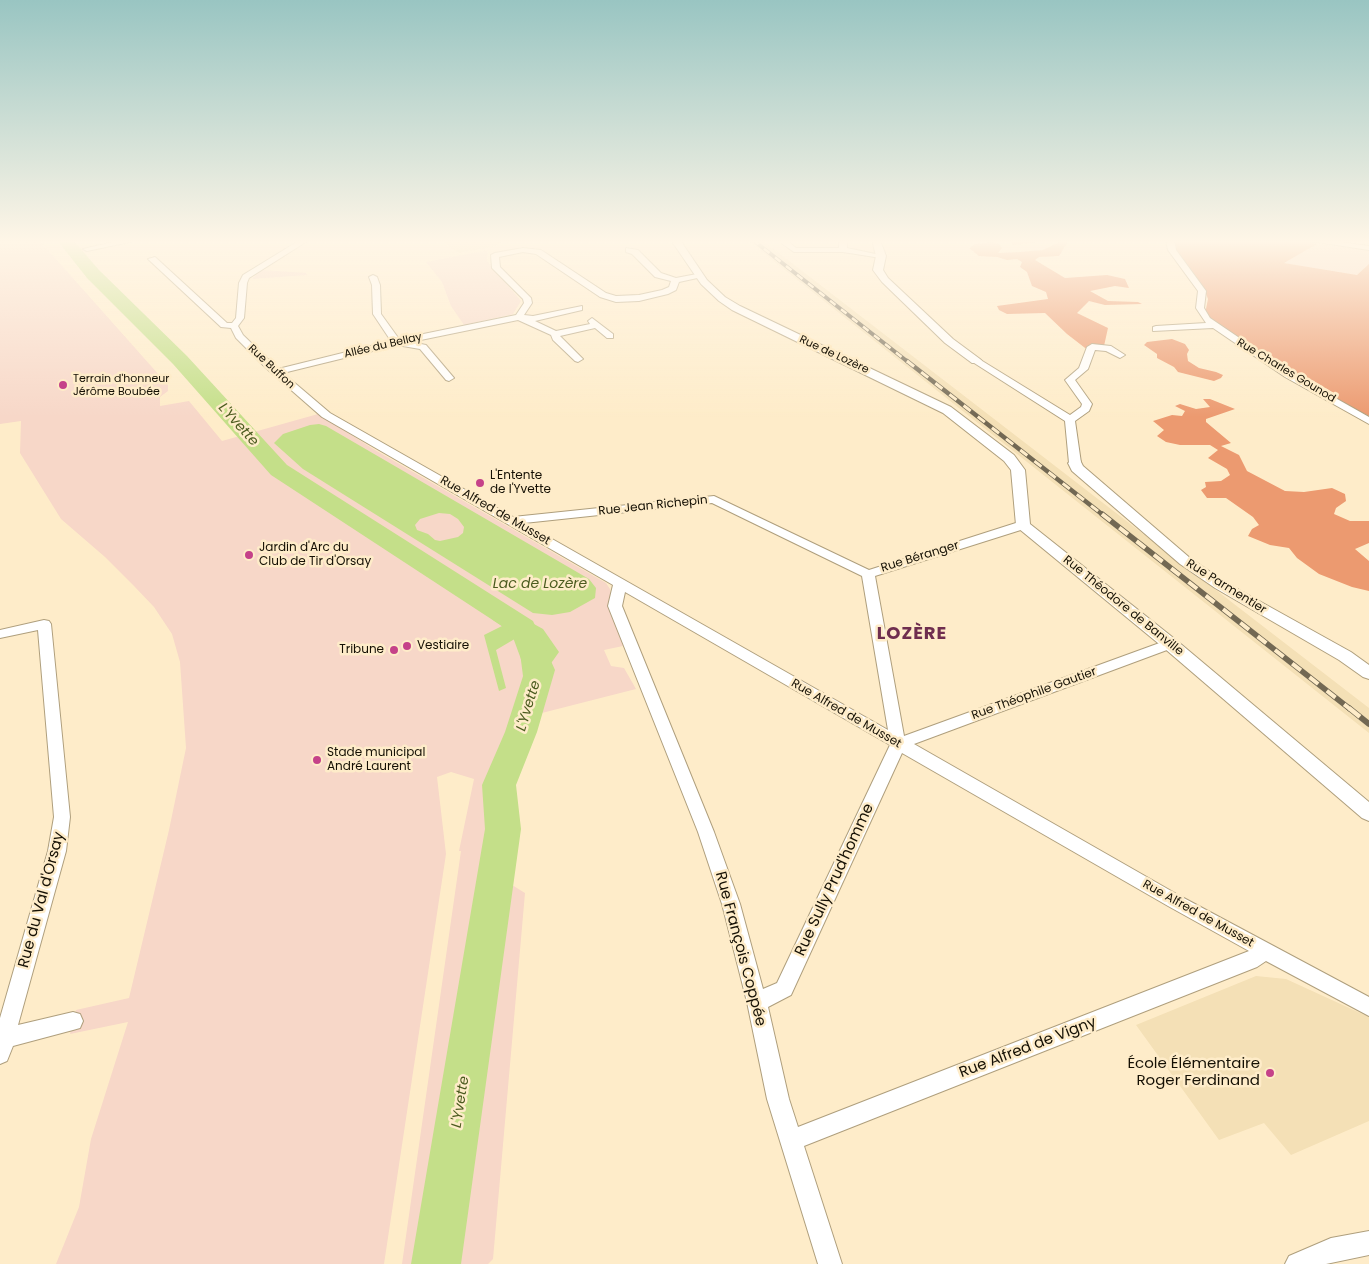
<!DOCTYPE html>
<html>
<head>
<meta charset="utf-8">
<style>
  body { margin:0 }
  canvas { display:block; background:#feecc9 }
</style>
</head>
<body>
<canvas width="1369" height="1264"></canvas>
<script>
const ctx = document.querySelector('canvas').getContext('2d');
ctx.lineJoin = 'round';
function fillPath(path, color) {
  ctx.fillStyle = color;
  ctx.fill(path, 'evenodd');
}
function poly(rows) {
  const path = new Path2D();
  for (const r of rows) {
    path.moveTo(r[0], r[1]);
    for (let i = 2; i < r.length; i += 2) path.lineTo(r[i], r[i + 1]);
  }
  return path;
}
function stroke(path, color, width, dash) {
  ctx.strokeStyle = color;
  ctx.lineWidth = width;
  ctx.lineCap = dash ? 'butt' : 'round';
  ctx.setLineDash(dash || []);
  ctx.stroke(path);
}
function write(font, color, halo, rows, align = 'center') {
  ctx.font = font + ' Poppins,sans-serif';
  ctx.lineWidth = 5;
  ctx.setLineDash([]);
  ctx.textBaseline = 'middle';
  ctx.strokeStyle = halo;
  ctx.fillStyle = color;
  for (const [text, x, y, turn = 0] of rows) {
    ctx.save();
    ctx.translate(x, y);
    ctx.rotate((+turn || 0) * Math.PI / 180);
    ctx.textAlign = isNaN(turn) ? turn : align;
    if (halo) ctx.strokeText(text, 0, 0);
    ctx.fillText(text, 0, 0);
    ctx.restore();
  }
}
const built = poly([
  [440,240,505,240,495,246,459,253],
  [747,240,762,240,1369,708,1369,733],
  [1256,976,1286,979,1369,1017,1369,1121,1291,1155,1264,1123,1219,1140,1136,1025]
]);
const green = poly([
  [0,240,39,240,168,385,168,391,160,397,160,406,189,401,222,441,318,414,375,450,606,583,610,589,611,597,608,605,623,646,604,650,611,666,624,668,636,689,534,715,504,786,506,828,504,857,511,862,512,885,525,893,493,1259,488,1264,402,1264,461,851,459,851,474,779,451,772,437,777,446,854,384,1264,56,1264,79,1207,91,1139,128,1022,70,1034,76,1010,129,998,169,830,186,748,180,662,172,634,154,607,134,586,105,557,61,519,20,453,21,421,0,424],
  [1317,244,1369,250,1369,264,1357,275,1283,263],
  [488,250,487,261,521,301,513,314,464,325,451,306,442,282,426,262],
  [261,270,306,273,307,275,252,279]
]);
const forest = poly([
  [1009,240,1069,240,1059,256,1039,257,1035,260,1065,278,1107,275,1125,279,1129,288,1115,286,1090,291,1108,301,1138,302,1142,304,1105,305,1089,301,1077,313,1108,328,1104,346,1089,351,1067,334,1045,313,1007,314,999,310,997,306,1048,299,1046,292,1032,286,1027,272,1020,267,1022,262,1017,259,1007,260,997,257,979,256,969,248,975,244,992,242,999,244,1002,248,998,253,1020,252,1043,250,1059,242,1056,240,1013,245],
  [1163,240,1303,240,1317,244,1284,263,1357,275,1369,264,1369,416,1337,400,1334,393,1310,379,1300,381,1221,328,1205,314,1208,299,1205,291,1174,250,1173,243],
  [1172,339,1185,344,1189,350,1187,354,1188,361,1199,368,1216,372,1223,375,1221,378,1214,381,1178,372,1174,367,1157,358,1157,354,1144,345,1147,342],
  [1203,399,1210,399,1235,409,1206,419,1206,422,1231,443,1221,446,1239,455,1247,471,1285,491,1304,492,1332,488,1345,494,1346,501,1336,508,1334,514,1350,521,1369,521,1369,543,1355,549,1369,561,1369,591,1352,587,1319,574,1297,558,1289,548,1270,545,1248,536,1252,529,1259,525,1253,517,1226,498,1207,498,1201,490,1206,487,1205,482,1221,481,1230,475,1227,469,1208,458,1218,450,1210,445,1180,445,1166,442,1157,436,1164,430,1153,421,1172,415,1182,416,1185,411,1175,406,1180,404,1196,409,1210,407]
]);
const water = poly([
  [319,424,326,426,589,579,596,588,595,598,570,612,552,615,533,613,303,469,274,443,283,434,310,425],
  [439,513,450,514,458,519,464,527,463,533,458,537,440,541,435,540,428,534,417,530,415,525,420,519],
  [495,607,503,607,543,629,559,652,547,669,523,676,518,637,496,650,506,688,499,691,484,635,502,626,493,620]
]);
const river = poly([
  [57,240,73,240,99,270,187,356,287,465,533,621,555,670,537,732,516,785,521,829,461,1264,411,1264,485,829,482,785,505,732,525,670,511,632,271,475,173,364,87,278,57,240]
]);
const minor = poly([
  [122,240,139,240,87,251,83,249,122,240],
  [300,240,309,240,249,278,247,283,244,318,238,326,243,335,278,369,391,341,373,314,372,285,369,277,373,275,377,277,380,285,381,314,399,339,516,315,524,303,523,299,492,268,491,255,495,253,523,248,541,250,606,293,616,296,639,295,662,290,669,287,671,281,655,277,632,254,626,252,626,248,638,250,661,273,676,278,702,273,702,277,679,282,676,290,668,294,639,301,616,302,600,297,536,254,523,252,499,257,500,267,531,298,532,303,524,315,533,316,582,306,582,310,535,321,556,331,590,324,588,321,592,318,613,334,613,338,607,338,595,328,560,336,583,359,578,362,575,361,553,340,551,335,518,320,411,342,426,345,454,378,449,381,446,380,420,349,397,345,283,373,330,413,513,517,714,496,869,570,1019,522,1027,522,1029,525,1027,528,875,576,904,736,1165,641,1175,641,1177,644,1175,647,914,744,1180,896,1369,997,1369,1016,1266,961,1257,967,804,1146,842,1264,818,1264,767,1099,747,1002,722,904,698,832,608,606,613,585,322,417,266,368,236,338,231,328,221,327,148,259,155,257,227,323,232,323,236,318,239,283,243,275,300,240],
  [712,503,862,576,888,730,524,523,712,503],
  [625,592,890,745,777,983,763,989,740,904,714,832,622,606,625,592],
  [902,753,1168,906,1249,951,798,1127,789,1099,768,1007,791,995,902,753],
  [777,240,786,240,796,248,839,248,839,240,847,240,847,248,885,256,881,258,843,252,794,252,777,240],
  [1166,240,1174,240,1176,250,1206,291,1204,308,1210,318,1291,373,1369,417,1369,424,1285,377,1213,328,1153,331,1153,327,1156,326,1206,323,1196,308,1198,291,1168,250,1166,240],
  [1304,240,1326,240,1369,246,1369,250,1304,240],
  [1092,344,1111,346,1125,355,1120,358,1106,351,1095,350,1088,369,1075,380,1092,404,1089,411,1075,421,1081,463,1075,466,1069,463,1065,421,971,361,973,359,979,359,1070,415,1081,407,1082,404,1065,380,1079,368,1087,347,1092,344],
  [44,620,49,621,51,624,70,817,66,851,18,1025,73,1012,80,1014,83,1021,80,1028,73,1030,13,1046,7,1061,0,1064,0,1018,48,851,54,817,38,630,0,638,0,630,44,620],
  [1369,1231,1369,1255,1326,1264,1285,1264,1289,1256,1331,1238,1369,1231]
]);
const tertiary = poly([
  [671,240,680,240,707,280,725,297,740,306,951,407,1014,455,1025,470,1030,524,1176,640,1369,802,1369,821,1362,818,1164,648,1018,528,1016,525,1011,470,1004,461,943,413,732,310,719,301,701,284,671,240],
  [872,240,880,240,886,256,883,270,888,278,953,339,980,359,982,361,980,363,972,363,945,343,882,282,873,270,876,256,872,240],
  [1075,459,1080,460,1083,466,1190,558,1225,582,1351,652,1369,665,1369,679,1363,677,1339,660,1215,588,1180,564,1072,471,1068,463,1075,459]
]);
const railFar3 = poly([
  [753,240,908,362]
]);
const railFar2 = poly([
  [907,361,1103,515]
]);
const railFar1 = poly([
  [1102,514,1350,709]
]);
const rail = poly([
  [1349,708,1369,724]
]);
const markers = [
  [63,385,5,"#c54289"],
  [480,483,5,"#c54289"],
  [249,555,5,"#c54289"],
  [407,646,5,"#c54289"],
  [394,650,5,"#c54289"],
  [317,760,5,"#c54289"],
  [1270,1073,5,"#c54289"]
];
const farStreetnames = [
  ["Allée du Bellay",383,346,-13],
  ["Rue de Lozère",834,355,25],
  ["Rue Buffon",271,367,43],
  ["Rue Charles Gounod",1286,371,31]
];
const farPoinames = [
  ["Terrain d'honneur",73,379],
  ["Jérôme Boubée",73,392]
];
const poiNames = [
  ["L'Entente",490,476],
  ["de l'Yvette",490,490],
  ["Jardin d'Arc du",259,548],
  ["Club de Tir d'Orsay",259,562],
  ["Vestiaire",417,646],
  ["Tribune",384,650,"right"],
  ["Stade municipal",327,753],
  ["André Laurent",327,767]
];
const streetNames = [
  ["Rue Jean Richepin",653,506,-6],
  ["Rue Alfred de Musset",495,511,30],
  ["Rue Béranger",920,557,-17],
  ["Rue Parmentier",1226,587,32],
  ["Rue Théodore de Banville",1123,606,39],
  ["Rue Théophile Gautier",1034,694,-20],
  ["Rue Alfred de Musset",846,714,30],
  ["Rue Alfred de Musset",1198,914,29]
];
const waterNames = [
  ["L'Yvette",238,425,48],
  ["Lac de Lozère",540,584],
  ["L'Yvette",529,706,-73],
  ["L'Yvette",461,1102,-81]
];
const nearStreetnames = [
  ["Rue Sully Prud'homme",835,880,-65],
  ["Rue du Val d'Orsay",42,900,-75],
  ["Rue François Coppée",740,949,75],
  ["Rue Alfred de Vigny",1028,1048,-21]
];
const nearPoinames = [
  ["École Élémentaire",1260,1064],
  ["Roger Ferdinand",1260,1081]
];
const districtNames = [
  ["LOZÈRE",912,634]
];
fillPath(built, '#f4e0b6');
fillPath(green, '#f7d7c8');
fillPath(forest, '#ec9a70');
fillPath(water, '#c4df89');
fillPath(river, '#c4df89');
stroke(minor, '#af9f7d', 2);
stroke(tertiary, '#af9f7d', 2);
fillPath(minor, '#fff');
fillPath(tertiary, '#fff');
stroke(railFar3, '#726853', 4);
stroke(railFar2, '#726853', 4.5);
stroke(railFar1, '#726853', 5.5);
stroke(rail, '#726853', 6);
stroke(railFar3, '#feecc9', 2.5, [7]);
stroke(railFar2, '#feecc9', 3, [9]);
stroke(railFar1, '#feecc9', 4, [11]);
stroke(rail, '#feecc9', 4.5, [14]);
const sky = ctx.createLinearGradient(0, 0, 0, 417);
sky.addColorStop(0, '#99c5c2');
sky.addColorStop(0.58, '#fff6e7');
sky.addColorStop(1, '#fff6e700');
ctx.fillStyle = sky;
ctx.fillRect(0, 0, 1369, 417);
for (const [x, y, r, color] of markers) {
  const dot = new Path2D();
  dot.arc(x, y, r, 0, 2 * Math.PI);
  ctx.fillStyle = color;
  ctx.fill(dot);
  stroke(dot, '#feecc9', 2);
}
write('11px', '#151004', '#feecc9', farStreetnames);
write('11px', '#151004', '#feecc9', farPoinames, 'left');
write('12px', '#151004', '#feecc9', poiNames, 'left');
write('12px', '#151004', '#feecc9', streetNames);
write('italic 14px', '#4b5b1f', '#feecc9', waterNames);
write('15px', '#151004', '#feecc9', nearStreetnames);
write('15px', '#151004', '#feecc9', nearPoinames, 'right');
ctx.letterSpacing = '1px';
write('bold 18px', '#6f2e4f', '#feecc9', districtNames);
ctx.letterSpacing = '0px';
</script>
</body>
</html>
